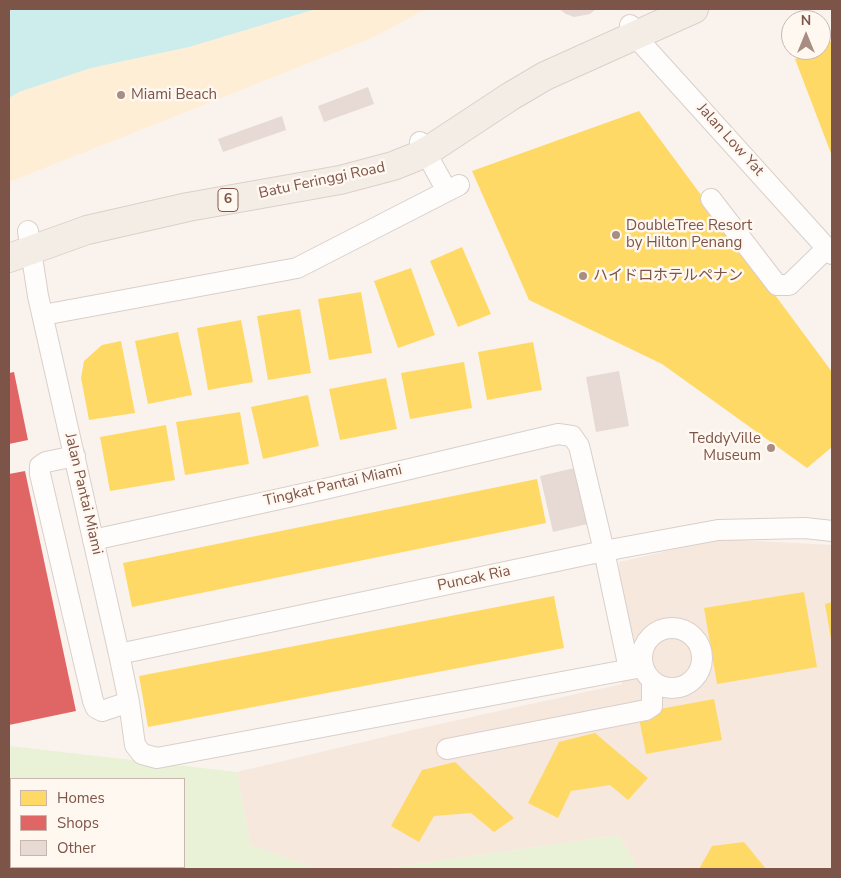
<!DOCTYPE html>
<html>
<head>
<meta charset="utf-8">
<style>
  body { margin:0 }
  #map { position:relative; width:841px; height:878px; overflow:hidden; background:#faf3ed; font-family:"Nunito Sans",sans-serif }
  canvas { display:block }
  .frame { position:absolute; inset:0; border:10px solid #7d5448; pointer-events:none }
  .legend { position:absolute; left:10px; top:778px; width:175px; height:90px; box-sizing:border-box; background:#fff8f1; border:1px solid #cbb6ad; margin:0; padding:6px 9px; list-style:none; font-size:15px; color:#7d5448 }
  .legend li { display:flex; align-items:center; gap:10px; height:25px }
  .legend b { width:25px; border:1px solid #cbb6ad }
  .north { position:absolute; left:781px; top:10px; width:50px; height:50px; box-sizing:border-box; background:#fff8f1; border:1px solid #cbb6ad; border-radius:50%; rotate:0deg; font-size:14px; font-weight:700; line-height:20px; text-align:center; color:#7d5448 }
  .north::after { content:''; display:block; margin:auto; width:18px; height:22px; background:#a98c82; clip-path:polygon(50% 0,100% 100%,50% 72%,0 100%) }
</style>
</head>
<body>
<div id="map">
<canvas width="841" height="878"></canvas>
<div class="frame"></div>
<ul class="legend">
<li><b style="height:14px;background:#ffd966"></b>Homes</li>
<li><b style="height:14px;background:#e06666"></b>Shops</li>
<li><b style="height:14px;background:#e7d9d4"></b>Other</li>
</ul>
<div class="north">N</div>
</div>
<script>
const ctx = document.querySelector('canvas').getContext('2d');
ctx.lineJoin = 'round';
function fillPath(path, color) {
  ctx.fillStyle = color;
  ctx.fill(path, 'evenodd');
}
function poly(rows) {
  const path = new Path2D();
  for (const r of rows) {
    if (r.length === 3) {
      path.moveTo(r[0] + r[2], r[1]);
      path.arc(r[0], r[1], r[2], 0, 2 * Math.PI);
      continue;
    }
    path.moveTo(r[0], r[1]);
    for (let i = 2; i < r.length; i += 2) path.lineTo(r[i], r[i + 1]);
  }
  return path;
}
function stroke(path, color, width, dash) {
  ctx.strokeStyle = color;
  ctx.lineWidth = width;
  ctx.lineCap = dash ? 'butt' : 'round';
  ctx.setLineDash(dash || []);
  ctx.stroke(path);
}
function write(font, color, halo, rows, align = 'center') {
  ctx.font = font + ' "Nunito Sans","Noto Sans JP",sans-serif';
  ctx.lineWidth = 5;
  ctx.setLineDash([]);
  ctx.textBaseline = 'middle';
  ctx.strokeStyle = halo;
  ctx.fillStyle = color;
  for (const [text, x, y, turn = 0] of rows) {
    ctx.save();
    ctx.translate(x, y);
    ctx.rotate((+turn || 0) * Math.PI / 180);
    ctx.textAlign = isNaN(turn) ? turn : align;
    if (halo) ctx.strokeText(text, 0, 0);
    ctx.fillText(text, 0, 0);
    ctx.restore();
  }
}
const residential = poly([
  [719,539,832,545,832,869,638,869,619,835,384,869,316,869,250,845,237,772,426,727,622,684,619,562]
]);
const green = poly([
  [9,746,237,772,250,845,316,869,9,869],
  [11,779,184,779,184,867,11,867],
  [619,835,638,869,384,869]
]);
const sand = poly([
  [316,9,426,9,372,38,9,182,9,98,19,92,91,68,189,47]
]);
const water = poly([
  [9,9,316,9,189,47,91,68,19,92,9,98]
]);
const homes = poly([
  [832,41,832,156,795,59,814,50,821,50,821,47],
  [639,111,832,372,832,447,807,468,662,364,529,300,472,171],
  [462,247,491,314,458,327,430,261],
  [411,268,435,335,398,348,374,281],
  [361,292,372,353,329,360,318,299],
  [300,309,311,373,268,380,257,316],
  [241,320,253,382,208,390,197,328],
  [178,332,192,395,148,404,135,341],
  [121,341,135,413,89,420,81,378,84,361,102,345],
  [533,342,542,390,487,400,478,352],
  [464,362,472,408,410,419,401,373],
  [386,378,397,429,340,440,329,389],
  [308,395,319,446,263,459,251,407],
  [240,412,249,464,185,475,176,422],
  [166,425,175,480,110,491,100,437],
  [537,479,546,523,132,607,123,563],
  [804,592,817,667,717,684,704,608],
  [554,596,564,648,148,727,139,676],
  [832,602,832,639,831,639,825,604],
  [714,699,722,740,646,754,638,713],
  [595,733,648,778,628,800,610,785,571,791,558,818,528,803,559,742],
  [455,762,514,818,494,832,471,813,434,816,419,842,391,826,422,770],
  [744,842,766,869,699,869,712,846]
]);
const shops = poly([
  [14,372,28,440,9,444,9,373],
  [25,471,76,711,9,725,9,474]
]);
const building = poly([
  [559,9,596,9,590,14,574,17,566,14],
  [368,87,374,104,324,122,318,106],
  [282,116,286,130,223,152,218,139],
  [619,371,629,426,596,432,586,377],
  [583,466,596,522,553,532,540,476]
]);
const street = poly([
  [630,25,635,36,832,254],
  [420,142,447,191],
  [711,199,777,285,789,285,827,248],
  [28,231,38,296,119,654,129,702,135,745,142,754,157,758,642,667],
  [43,315,297,268,459,185],
  [75,456,46,462,40,466,40,474,93,701,96,708,102,711,129,702],
  [93,540,325,489,558,434,572,436,579,446,604,551,629,669],
  [672,658,30],
  [119,654,604,551,718,530,805,528,832,531],
  [447,749,646,710,652,706,652,682]
]);
const primary = poly([
  [9,258,87,230,188,207,340,180,393,166,418,156,432,148,511,96,545,76,694,9]
]);
const markers = [
  [121,95,5,"#a98c82"],
  [616,235,5,"#a98c82"],
  [583,276,5,"#a98c82"],
  [771,448,5,"#a98c82"]
];
const shields = [
  [228,200,20]
];
const shieldNames = [
  ["6",228,200]
];
const poiNames = [
  ["Miami Beach",131,95],
  ["DoubleTree Resort",626,226],
  ["by Hilton Penang",626,243],
  ["ハイドロホテルペナン",593,276],
  ["TeddyVille",761,439,"right"],
  ["Museum",761,456,"right"]
];
const streetNames = [
  ["Jalan Low Yat",730,140,48],
  ["Batu Feringgi Road",322,181,-12],
  ["Tingkat Pantai Miami",333,486,-13],
  ["Jalan Pantai Miami",83,494,77],
  ["Puncak Ria",474,579,-12]
];
fillPath(residential, '#f6e8dd');
fillPath(green, '#e9f1d6');
fillPath(sand, '#fdeed5');
fillPath(water, '#ccedec');
fillPath(homes, '#ffd966');
fillPath(shops, '#e06666');
fillPath(building, '#e7d9d4');
stroke(street, '#d9cfca', 22);
stroke(primary, '#dccfca', 30);
stroke(street, '#fefdfc', 20);
stroke(primary, '#f4ede6', 28);
for (const [x, y, r, color] of markers) {
  const dot = new Path2D();
  dot.arc(x, y, r, 0, 2 * Math.PI);
  ctx.fillStyle = color;
  ctx.fill(dot);
  stroke(dot, '#fff8f1', 2);
}
for (const [x, y, w] of shields) {
  const box = new Path2D();
  box.roundRect(x - w / 2, y - 11.5, w, 23, 4);
  ctx.fillStyle = '#fff8f1';
  ctx.fill(box);
  stroke(box, '#7d5448', 1);
}
write('bold 14px', '#7d5448', null, shieldNames);
write('15px', '#7d5448', '#fff8f1', poiNames, 'left');
write('15px', '#7d5448', '#fff8f1', streetNames);
</script>
</body>
</html>
